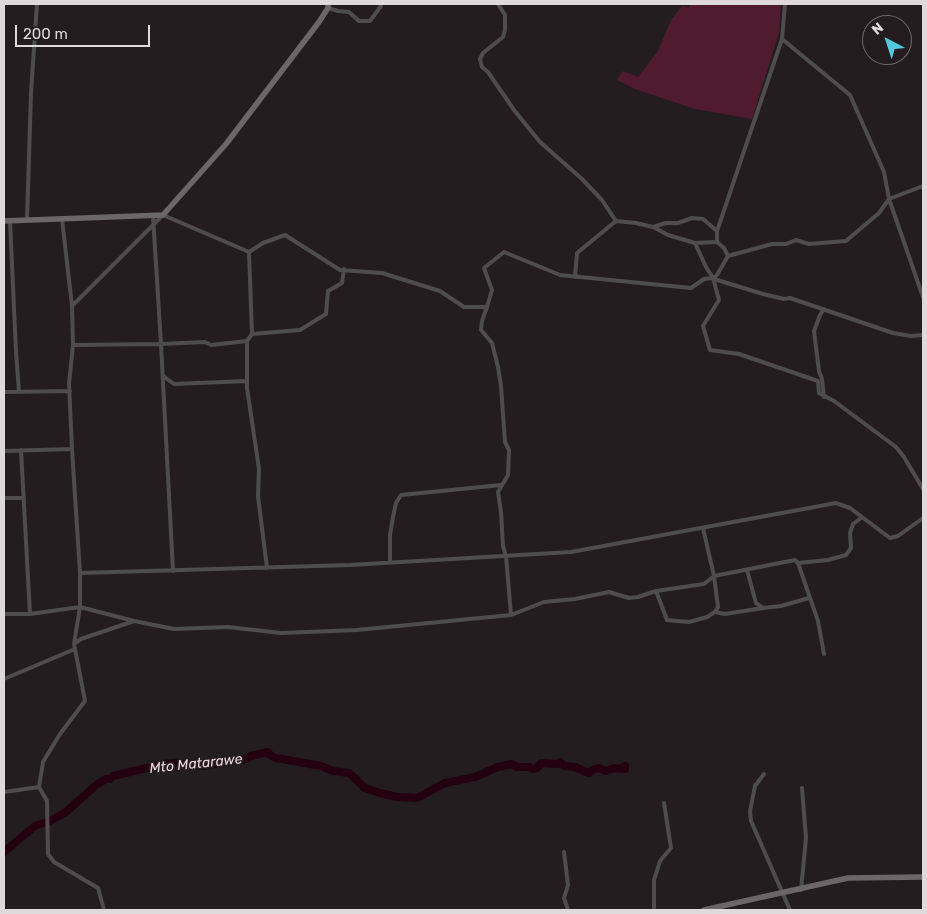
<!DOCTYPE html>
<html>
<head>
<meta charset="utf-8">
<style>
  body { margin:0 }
  #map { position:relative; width:927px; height:914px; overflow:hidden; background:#231d1f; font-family:Rubik,sans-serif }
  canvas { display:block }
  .frame { position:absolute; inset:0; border:5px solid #dedadb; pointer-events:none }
  .north { position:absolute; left:862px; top:15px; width:50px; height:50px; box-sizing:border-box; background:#231d1f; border:1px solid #6e696a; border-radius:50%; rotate:320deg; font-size:14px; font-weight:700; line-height:20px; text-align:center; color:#dedadb }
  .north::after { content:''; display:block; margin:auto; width:18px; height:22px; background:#53cadc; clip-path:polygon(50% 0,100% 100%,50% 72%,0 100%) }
  .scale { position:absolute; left:15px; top:25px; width:135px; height:22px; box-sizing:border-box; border:2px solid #dedadb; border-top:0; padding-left:6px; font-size:15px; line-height:18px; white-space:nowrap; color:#dedadb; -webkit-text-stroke:4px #231d1f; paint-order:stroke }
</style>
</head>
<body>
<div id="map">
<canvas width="927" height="914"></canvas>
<div class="frame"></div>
<div class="north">N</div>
<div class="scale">200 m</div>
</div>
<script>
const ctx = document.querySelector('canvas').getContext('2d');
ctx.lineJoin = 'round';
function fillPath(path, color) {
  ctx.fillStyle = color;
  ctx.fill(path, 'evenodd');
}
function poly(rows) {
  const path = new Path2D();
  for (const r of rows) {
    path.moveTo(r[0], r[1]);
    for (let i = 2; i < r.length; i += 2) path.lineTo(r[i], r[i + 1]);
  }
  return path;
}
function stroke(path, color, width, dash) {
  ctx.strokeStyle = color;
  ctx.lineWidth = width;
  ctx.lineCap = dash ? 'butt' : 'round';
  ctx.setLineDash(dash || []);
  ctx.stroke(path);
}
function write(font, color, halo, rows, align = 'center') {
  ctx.font = font + ' Rubik,sans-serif';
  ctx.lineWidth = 4;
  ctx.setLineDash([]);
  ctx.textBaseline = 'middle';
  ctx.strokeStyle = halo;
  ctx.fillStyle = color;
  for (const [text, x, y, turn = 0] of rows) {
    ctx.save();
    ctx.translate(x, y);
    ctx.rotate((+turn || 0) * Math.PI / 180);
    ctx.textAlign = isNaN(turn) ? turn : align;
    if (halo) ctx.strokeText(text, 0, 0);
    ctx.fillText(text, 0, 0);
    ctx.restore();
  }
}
const green = poly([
  [691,4,781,4,779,32,752,119,695,109,635,89,617,80,623,71,638,77,658,51,671,20,683,5,688,8]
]);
const river = poly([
  [4,852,35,826,50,821,66,812,95,786,106,779,110,779,113,776,163,764,174,763,203,766,247,759,251,756,268,752,270,755,276,758,321,766,333,771,349,773,365,788,380,793,397,797,417,798,445,783,475,777,498,767,512,764,517,767,529,767,533,769,537,768,541,763,558,764,560,762,564,766,575,767,589,773,592,770,599,768,606,771,614,768,625,769,625,766]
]);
const street = poly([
  [498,4,505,15,505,30,503,37,483,53,480,59,482,67,488,72,514,110,540,142,582,179,602,200,616,221,577,253,575,277],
  [328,8,338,11,349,12,359,21,370,21,381,6,380,4],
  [923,186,889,199,923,297],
  [153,216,161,344,205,342,211,345,247,341,252,334,249,252],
  [27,220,31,93,37,4],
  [10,221,16,352,19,392],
  [616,221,636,223,653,227,666,223,678,223,692,218,703,219,717,231],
  [653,227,668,235,695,243,717,242],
  [695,243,706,267,713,278,719,300,703,326,710,350,739,354,818,381,819,393,834,401,896,447,904,457,923,489],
  [728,256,772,244,786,244,796,240,809,244,846,241,879,213,889,199,884,172,850,95,782,39,785,4],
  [714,279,763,294,784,299,790,298,893,333,911,336,923,335],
  [72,306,163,215,249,252,263,243,285,235,340,270,382,273,440,291,464,307,487,307,492,290,484,268,504,252,560,275,691,288,704,279,713,278,717,275,728,256,724,248,717,242,717,231,782,39],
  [487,307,482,321,481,330,492,343,498,367,501,386,505,442,509,450,508,475,498,492,501,512,503,546,506,556,511,615],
  [824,309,820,315,814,331,819,371,822,379,824,397],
  [252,334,300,330,326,314,328,291,342,283,344,269],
  [247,341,247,388,259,469,258,496,267,568],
  [73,345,161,344,173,571],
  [163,376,174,384,247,381],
  [4,392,70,391],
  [21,450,30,614],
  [4,451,72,449],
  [4,498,24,498],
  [390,562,390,535,393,517,396,503,401,495,501,485],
  [798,563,818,621,824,654],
  [747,570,756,603,763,608,781,606,809,598],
  [80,573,350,565,571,552,836,503,850,508,890,538,898,536,923,518],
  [656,591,667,620,689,622,707,617,715,612,718,607,714,576,703,528],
  [715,612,725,614,763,608],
  [4,614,30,614,80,607,134,621,174,629,228,627,281,633,357,630,511,615,544,602,575,599,609,592,629,598,638,597,656,591,704,584,714,576,795,560,798,563,828,560,846,555,851,548,850,533,853,524,861,518],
  [74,644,81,639,134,621],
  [4,679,75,649],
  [764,774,755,786,750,811,751,821,790,910],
  [39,787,43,762,60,734,85,701,74,644,80,607,80,573,72,449,69,384,73,345,72,306,62,219],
  [4,792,39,787,47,801,48,854,54,862,98,888,104,910],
  [564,852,568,885,564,898,568,910],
  [801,890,806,838,802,788],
  [654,910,654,880,660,861,671,848,664,803]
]);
const secondary = poly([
  [4,221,163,215,226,144,319,22,328,8,328,4],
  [704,910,848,878,923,877]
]);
const waterNames = [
  ["Mto Matarawe",196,764,-6]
];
fillPath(green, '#501b2f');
stroke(river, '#24000f', 8);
stroke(street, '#4f4c4d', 4);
stroke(secondary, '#6b6667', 5.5);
write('italic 14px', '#efd6dd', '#231d1f', waterNames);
</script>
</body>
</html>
